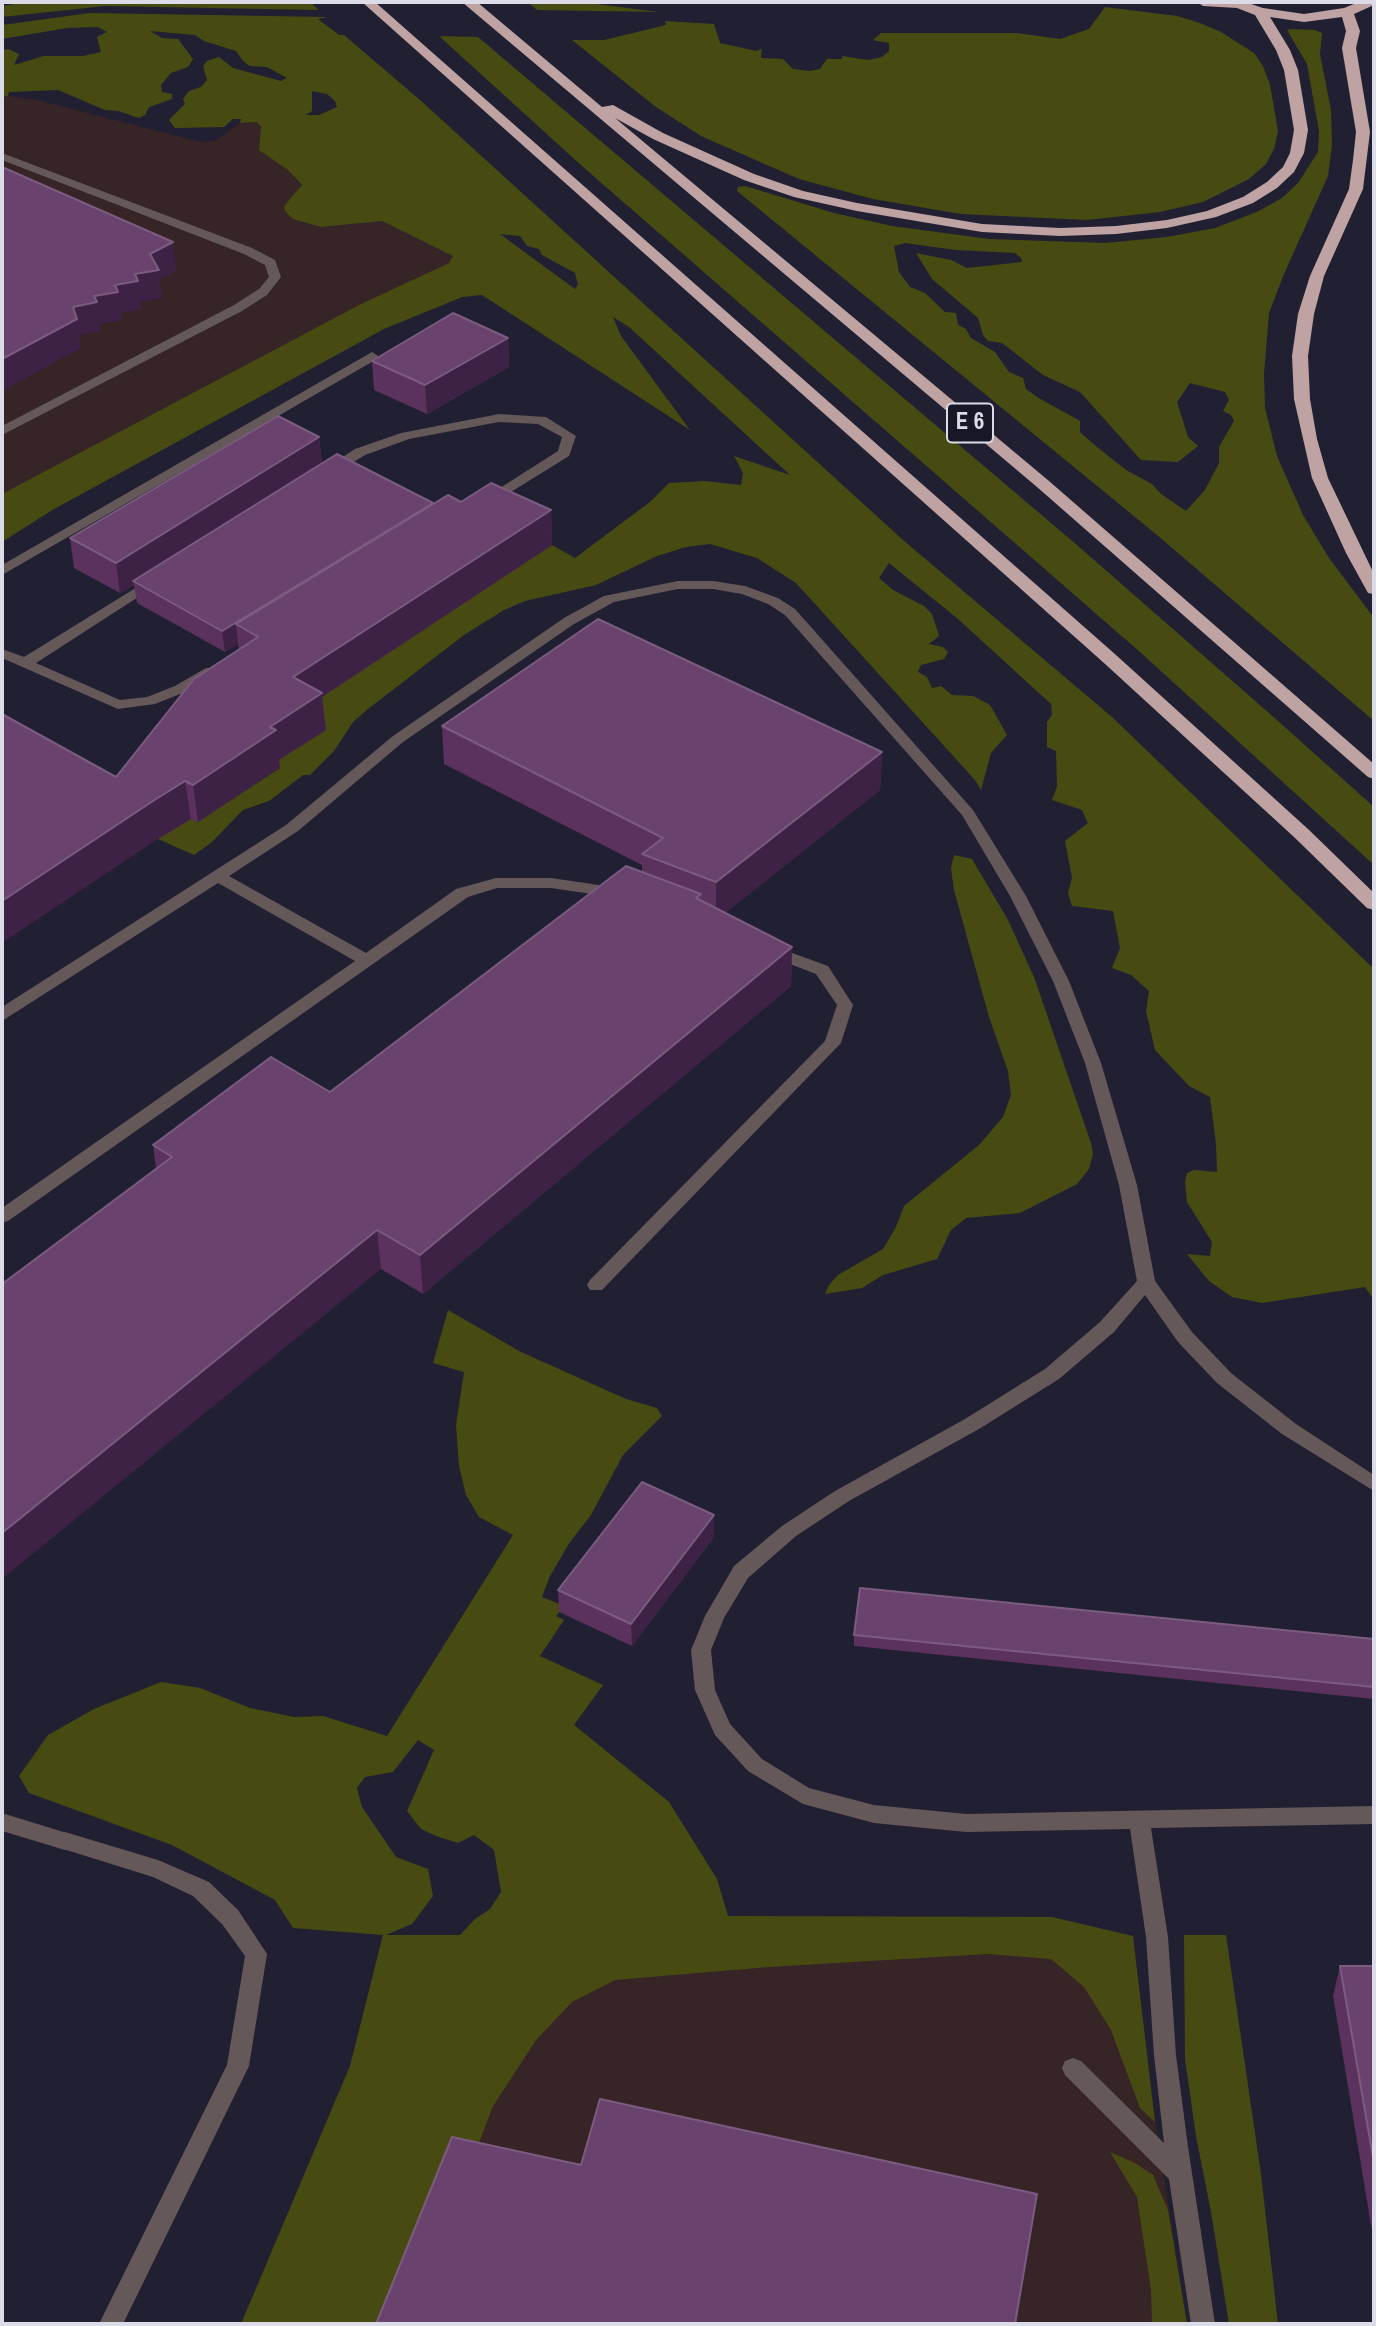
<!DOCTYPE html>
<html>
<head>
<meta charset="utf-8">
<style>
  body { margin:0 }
  #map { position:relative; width:1376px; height:2326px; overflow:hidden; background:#212032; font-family:"Archivo Narrow",sans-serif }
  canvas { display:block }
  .frame { position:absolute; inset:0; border:4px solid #dcdbe8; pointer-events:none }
</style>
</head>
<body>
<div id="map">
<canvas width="1376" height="2326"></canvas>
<div class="frame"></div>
</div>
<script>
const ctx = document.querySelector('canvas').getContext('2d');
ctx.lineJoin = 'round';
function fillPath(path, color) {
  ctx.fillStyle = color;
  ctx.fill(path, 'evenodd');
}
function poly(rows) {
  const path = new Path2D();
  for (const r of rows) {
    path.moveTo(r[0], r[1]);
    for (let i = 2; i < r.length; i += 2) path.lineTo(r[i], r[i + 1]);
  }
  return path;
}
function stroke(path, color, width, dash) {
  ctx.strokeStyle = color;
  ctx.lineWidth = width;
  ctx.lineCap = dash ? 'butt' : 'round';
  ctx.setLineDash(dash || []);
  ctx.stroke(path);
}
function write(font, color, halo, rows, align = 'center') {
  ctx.font = font + ' "Archivo Narrow",sans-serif';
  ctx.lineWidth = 7;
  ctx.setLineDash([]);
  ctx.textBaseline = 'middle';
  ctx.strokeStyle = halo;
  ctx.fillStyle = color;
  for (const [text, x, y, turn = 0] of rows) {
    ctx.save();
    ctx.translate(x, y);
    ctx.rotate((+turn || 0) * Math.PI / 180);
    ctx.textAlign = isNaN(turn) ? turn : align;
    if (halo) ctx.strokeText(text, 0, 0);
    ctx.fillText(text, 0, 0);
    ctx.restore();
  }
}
const industrial = poly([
  [8,96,37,100,201,142,217,140,240,123,257,122,288,170,302,186,284,206,321,227,382,221,454,256,449,263,361,304,2,494,2,97],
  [383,1935,1133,1936,1148,2074,1187,2324,241,2324,350,2066]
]);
const green = poly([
  [28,2,311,3,319,10,105,6,2,17,2,6],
  [530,4,597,4,658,12,537,10],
  [1105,7,1177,16,1200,23,1221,32,1254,53,1263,66,1270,85,1278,131,1274,149,1266,164,1249,179,1203,202,1160,212,1087,220,961,214,873,199,799,179,701,136,656,107,572,40,604,40,666,25,665,21,714,24,720,43,756,51,762,49,761,58,783,59,793,69,810,71,820,69,827,59,842,59,842,56,868,60,882,57,889,51,889,43,873,40,881,33,1017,33,1060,39,1089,29],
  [90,13,327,17,318,19,339,35,344,35,420,100,903,540,1112,717,1374,969,1374,1300,1365,1287,1262,1303,1232,1297,1209,1281,1187,1254,1210,1256,1212,1242,1187,1202,1185,1182,1187,1173,1194,1170,1217,1172,1216,1144,1210,1097,1189,1086,1155,1050,1146,1011,1149,991,1131,975,1112,968,1120,948,1113,911,1072,906,1068,893,1072,878,1065,841,1088,823,1082,810,1052,800,1057,786,1056,751,1047,747,1047,722,1052,715,1051,704,958,619,889,563,879,578,893,590,924,606,932,614,939,636,929,644,943,647,948,652,944,659,921,665,918,672,927,677,932,688,941,686,952,695,973,696,990,705,1007,735,991,753,981,790,975,780,796,583,757,558,710,544,686,547,657,556,596,585,525,601,504,610,464,635,368,709,353,722,334,751,310,775,303,775,269,801,243,810,212,842,194,855,158,839,187,817,198,822,280,768,274,764,295,713,552,545,575,558,650,502,669,483,705,481,741,485,743,473,734,456,790,475,629,327,613,317,621,336,690,430,482,295,462,297,384,329,54,509,2,542,2,494,361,304,449,263,453,256,382,221,321,227,293,219,285,211,284,206,302,185,288,170,259,150,261,127,257,122,240,123,241,119,233,119,224,127,175,128,169,120,185,104,183,99,189,91,201,87,207,80,203,66,207,61,219,57,233,68,281,81,287,78,267,67,250,66,243,61,236,51,204,41,195,35,150,31,162,38,178,39,193,59,188,67,171,73,161,85,162,92,172,94,172,99,149,107,145,115,139,118,118,111,105,110,58,90,9,92,8,96,2,97,2,50,8,49,19,54,14,65,44,56,83,56,101,52,97,37,107,32,98,27,67,28,2,39,2,25],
  [312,91,327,94,335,101,337,107,319,115,306,115,312,111],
  [500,234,520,236,527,246,539,249,542,255,575,273,578,284,575,289],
  [1291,29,1315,30,1322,33,1320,54,1331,110,1332,145,1328,176,1284,274,1269,313,1264,374,1265,408,1277,456,1303,515,1329,558,1374,618,1374,721,1157,535,737,191,738,187,745,186,834,213,892,226,989,239,1105,243,1167,237,1215,228,1259,211,1282,198,1298,183,1318,152,1319,131,1307,64,1287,30],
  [905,243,956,250,1015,253,1021,258,1022,262,967,268,951,260,916,253,932,279,978,318,983,335,988,341,1002,343,1043,375,1080,392,1141,460,1178,462,1198,446,1188,437,1177,402,1190,383,1225,392,1229,400,1223,411,1231,415,1234,421,1219,447,1219,463,1205,490,1186,511,1161,494,1152,484,1126,470,1097,447,1080,432,1080,421,1037,397,1026,389,1023,378,1009,372,995,352,971,338,966,329,958,325,956,313,945,312,925,293,910,287,899,272,894,246],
  [439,36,478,37,1077,545,1277,720,1374,807,1374,865,1140,652,582,166],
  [954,855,972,859,1008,920,1034,977,1091,1143,1093,1154,1089,1169,1077,1184,1020,1213,966,1218,951,1230,937,1259,883,1275,862,1288,825,1294,829,1285,838,1275,883,1249,896,1227,904,1206,979,1145,1003,1117,1011,1095,1008,1071,989,1017,954,890,951,868],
  [448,1310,521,1352,626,1399,657,1408,662,1416,623,1455,591,1515,570,1542,550,1576,542,1597,564,1606,556,1616,564,1620,540,1656,603,1685,574,1725,669,1802,717,1879,728,1916,1052,1917,1133,1936,1155,2122,1140,2108,1111,2030,1084,1987,1051,1959,988,1954,769,1967,615,1980,572,2002,536,2040,493,2106,469,2169,391,2324,241,2324,350,2066,383,1935,293,1928,275,1900,172,1845,29,1793,19,1776,48,1735,94,1709,161,1682,200,1688,250,1708,294,1717,323,1716,387,1736,513,1535,479,1517,466,1495,459,1466,456,1425,464,1372,433,1363],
  [418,1740,434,1750,407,1811,421,1829,436,1836,458,1843,474,1835,494,1850,501,1892,490,1909,475,1919,460,1935,386,1935,412,1924,433,1896,428,1869,396,1857,362,1807,357,1788,365,1777,393,1772],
  [1184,1935,1226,1935,1261,2174,1278,2324,1229,2324,1211,2212,1196,2136,1185,2059],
  [1110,2152,1135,2163,1153,2175,1168,2210,1187,2324,1152,2324,1151,2290,1137,2197]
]);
const lane = poly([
  [2,153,252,248,275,260,281,277,267,295,242,311,2,435,2,426,234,305,259,289,269,277,265,265,244,254,2,160,2,153],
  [372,352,378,356,377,359,2,575,2,565,372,352],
  [499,414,546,417,576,436,569,456,490,505,485,506,478,502,558,451,562,437,538,424,499,422,409,439,365,455,332,475,322,475,320,472,355,449,401,433,499,414],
  [155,576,160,577,160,583,36,663,120,700,147,697,175,686,206,668,216,668,218,671,216,674,185,692,155,704,118,709,2,658,2,649,24,657,155,576],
  [678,581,713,581,745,586,778,598,795,609,973,810,1026,896,1069,981,1101,1063,1137,1185,1155,1281,1192,1332,1231,1373,1296,1424,1374,1475,1374,1491,1282,1434,1217,1383,1178,1342,1145,1295,1114,1332,1059,1379,979,1429,849,1501,796,1536,748,1578,724,1618,711,1650,715,1690,730,1724,762,1759,809,1788,874,1805,966,1814,1374,1806,1374,1824,1151,1828,1168,1937,1176,2055,1188,2147,1215,2324,1191,2324,1169,2179,1065,2075,1062,2068,1065,2061,1073,2058,1081,2061,1164,2143,1154,2055,1146,1937,1130,1829,966,1832,874,1823,803,1804,748,1771,715,1735,695,1690,691,1650,705,1616,734,1566,782,1526,835,1491,965,1419,1045,1369,1100,1322,1137,1281,1119,1185,1085,1063,1053,981,1010,896,962,815,785,615,768,604,742,594,713,589,678,589,614,602,574,624,403,742,298,831,229,876,366,953,456,889,496,878,551,878,619,888,627,893,619,898,551,888,497,888,468,897,8,1221,2,1223,2,1208,355,961,218,883,2,1021,2,1007,286,825,393,736,564,618,604,596,678,581],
  [770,945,828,966,853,1005,841,1043,602,1290,590,1290,587,1285,590,1280,825,1041,837,1005,816,974,764,954,762,950,770,945],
  [65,1832,158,1860,209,1882,238,1910,267,1954,249,2066,123,2324,99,2324,227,2065,245,1956,222,1924,193,1896,153,1877,57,1847,54,1841,57,1835,65,1832]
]);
const street = poly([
  [2,1813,73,1835,76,1841,73,1847,65,1850,2,1831,2,1813]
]);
const highway = poly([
  [362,2,375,2,1116,655,1308,829,1374,893,1374,910,1367,908,1294,837,1104,663,362,2],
  [462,2,477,2,602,107,613,105,663,133,754,174,803,191,857,203,982,224,1060,228,1116,226,1167,220,1207,211,1243,197,1267,182,1283,167,1290,153,1294,130,1284,70,1276,50,1255,15,1237,8,1203,6,1197,2,1245,2,1263,8,1304,14,1344,8,1359,2,1374,2,1374,5,1354,14,1360,31,1356,48,1370,132,1363,189,1324,276,1314,314,1308,356,1310,399,1317,439,1328,478,1374,574,1374,594,1368,593,1346,553,1312,478,1294,399,1292,356,1298,314,1310,276,1349,189,1353,160,1356,132,1342,48,1346,31,1342,17,1304,22,1270,17,1290,50,1298,70,1308,130,1304,153,1294,172,1277,188,1253,203,1216,217,1167,228,1116,234,1060,236,982,232,857,211,794,197,744,180,653,139,615,118,1049,481,1374,764,1374,779,1368,777,1037,487,462,2]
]);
const wall = poly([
  [508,338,509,367,427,414,374,390,372,361],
  [319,437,322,463,433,504,461,502,551,510,552,545,322,697,326,730,279,760,280,767,198,822,191,819,158,839,116,777,239,649,238,644,225,652,137,603,134,585,120,593,74,568,70,538],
  [442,726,882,752,880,790,725,913,792,947,791,986,423,1294,381,1269,156,1169,153,1145,330,1092,642,872,642,865,444,764],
  [714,1537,632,1646,559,1612,558,1590],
  [854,1635,1374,1639,1374,1699,854,1646],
  [1340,1966,1374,1966,1374,2243,1333,1996]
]);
const shadedWall = poly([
  [173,242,176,271,160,279,162,298,141,302,142,309,121,313,122,320,100,324,101,331,79,335,81,348,2,391,2,359,73,307,135,274,150,254],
  [508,338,509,367,427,414,425,385],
  [319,437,322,467,133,581,134,585,120,593,116,563],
  [433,503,435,524,236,624,238,644,225,652,222,631],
  [551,510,552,545,322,697,326,730,279,760,280,767,198,822,193,785,270,727,293,677],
  [882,752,880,790,716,920,716,882],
  [185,781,191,819,158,839,2,943,2,901,153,801],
  [792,947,791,986,423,1294,420,1255],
  [377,1230,381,1269,2,1579,2,1533],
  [714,1515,714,1537,632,1646,631,1624]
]);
const building = poly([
  [2,167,173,242,150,254,159,270,135,274,138,281,115,285,118,292,94,296,97,302,73,307,77,319,2,359,2,167],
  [453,313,508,338,425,385,372,361,453,313],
  [278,416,319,437,116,563,70,538,278,416],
  [337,454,433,503,222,631,133,581,337,454],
  [491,483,551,510,293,677,322,693,270,727,276,730,193,785,185,781,153,801,2,901,2,714,116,777,194,679,258,637,236,624,448,495,461,502,491,483],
  [598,619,882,752,716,882,642,854,663,838,442,726,598,619],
  [626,866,701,894,696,898,792,947,420,1255,377,1230,2,1533,2,1284,172,1157,153,1145,271,1057,330,1092,626,866],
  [642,1482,714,1515,631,1624,558,1590,642,1482],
  [860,1588,1374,1639,1374,1687,854,1635,860,1588],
  [1340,1966,1374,1966,1374,2163,1340,1966],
  [600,2099,1037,2194,1015,2324,376,2324,452,2137,581,2165,600,2099]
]);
const shields = [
  [970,423,46]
];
const shieldNames = [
  ["E 6",970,423]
];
fillPath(industrial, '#372426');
fillPath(green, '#474b12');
fillPath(lane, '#645858');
fillPath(street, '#645858');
fillPath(highway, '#bfa3a3');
fillPath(wall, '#5b315e');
fillPath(shadedWall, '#3e2246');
fillPath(building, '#69436d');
stroke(building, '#7b5b80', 2);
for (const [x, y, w] of shields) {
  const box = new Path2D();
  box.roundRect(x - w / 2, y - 19.5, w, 39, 5);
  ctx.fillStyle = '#181728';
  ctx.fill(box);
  stroke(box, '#dcdbe8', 2);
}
write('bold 23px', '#dcdbe8', null, shieldNames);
</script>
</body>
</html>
